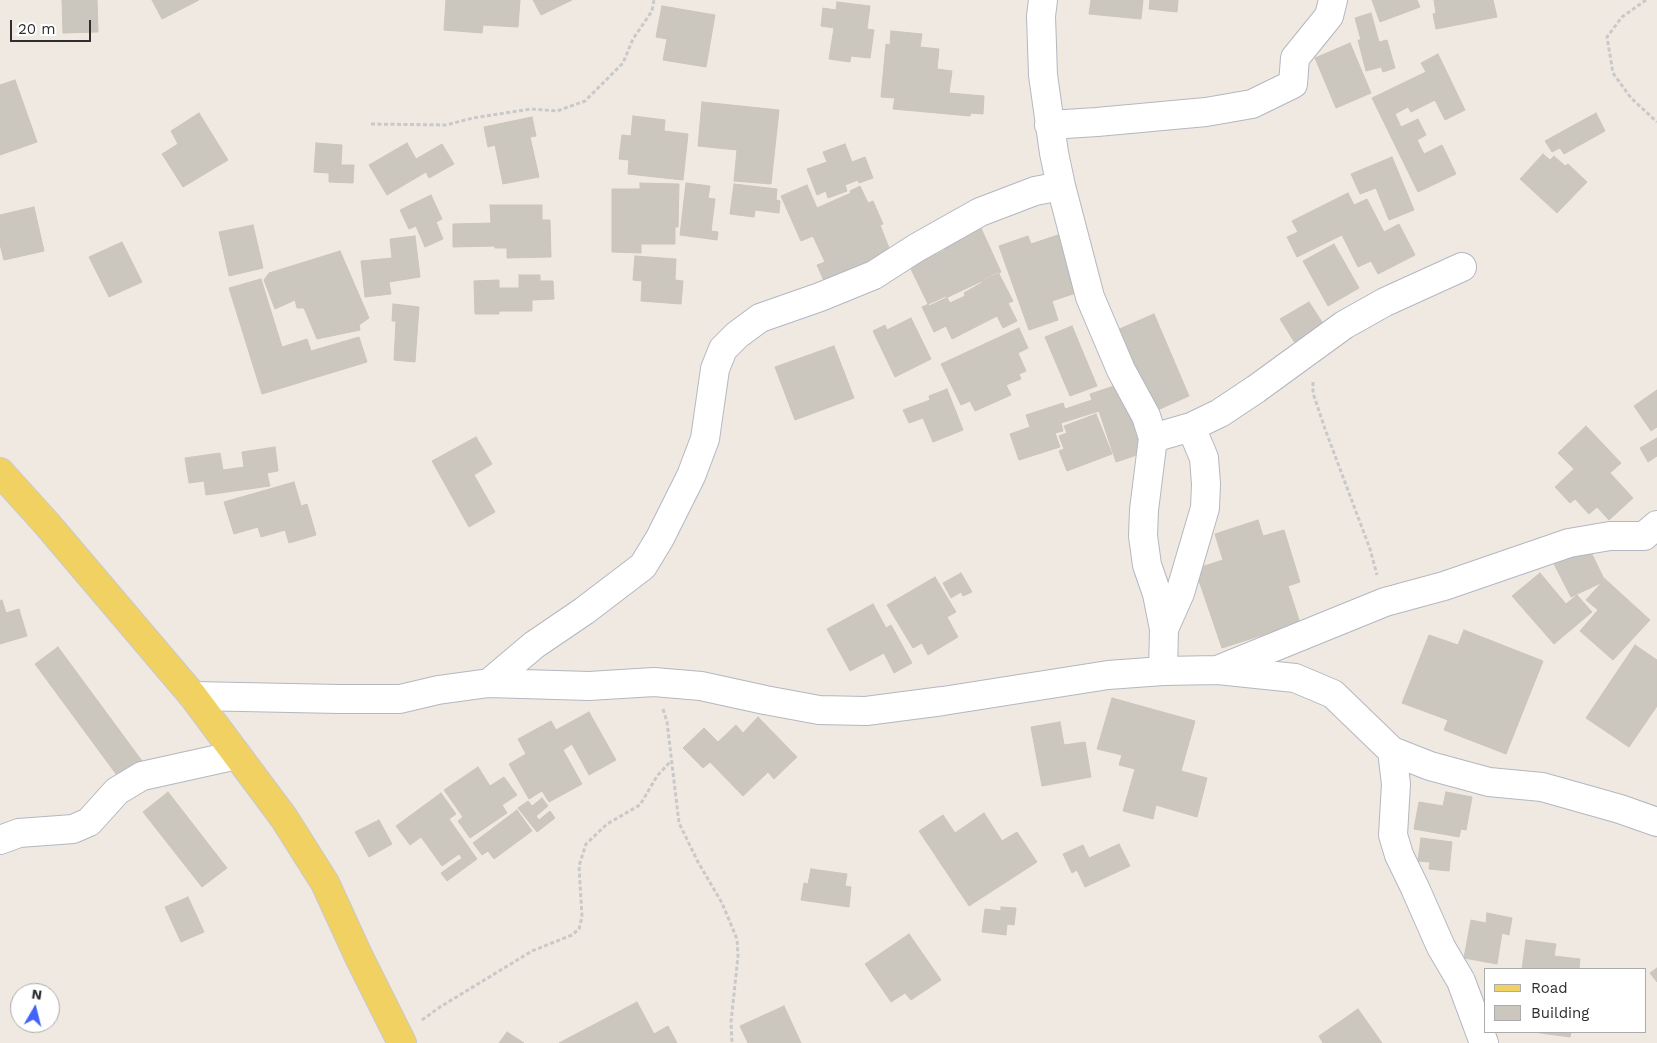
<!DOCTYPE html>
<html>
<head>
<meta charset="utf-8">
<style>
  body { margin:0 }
  #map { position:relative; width:1657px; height:1043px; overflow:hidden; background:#efe9e1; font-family:"Work Sans",sans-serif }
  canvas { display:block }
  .legend { position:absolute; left:1484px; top:968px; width:162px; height:65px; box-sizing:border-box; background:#fff; border:1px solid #ababab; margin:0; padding:6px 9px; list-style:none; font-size:15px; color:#2e2e2e }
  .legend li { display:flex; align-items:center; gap:10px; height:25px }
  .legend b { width:25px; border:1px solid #ababab }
  .north { position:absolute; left:10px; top:983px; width:50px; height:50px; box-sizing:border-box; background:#fff; border:1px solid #ababab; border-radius:50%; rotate:8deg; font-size:14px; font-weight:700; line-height:20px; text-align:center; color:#2e2e2e }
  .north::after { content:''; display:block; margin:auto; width:18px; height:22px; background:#4264fb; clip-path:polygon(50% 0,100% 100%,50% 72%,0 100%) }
  .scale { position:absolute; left:10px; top:20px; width:81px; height:22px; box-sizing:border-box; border:2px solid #2e2e2e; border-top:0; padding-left:6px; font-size:15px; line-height:18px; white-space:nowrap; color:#2e2e2e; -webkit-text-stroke:4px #fff; paint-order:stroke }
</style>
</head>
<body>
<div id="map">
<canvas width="1657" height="1043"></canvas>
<ul class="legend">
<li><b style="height:6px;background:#f2d163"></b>Road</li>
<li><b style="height:14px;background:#cbc7bf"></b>Building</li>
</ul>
<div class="north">N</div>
<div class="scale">20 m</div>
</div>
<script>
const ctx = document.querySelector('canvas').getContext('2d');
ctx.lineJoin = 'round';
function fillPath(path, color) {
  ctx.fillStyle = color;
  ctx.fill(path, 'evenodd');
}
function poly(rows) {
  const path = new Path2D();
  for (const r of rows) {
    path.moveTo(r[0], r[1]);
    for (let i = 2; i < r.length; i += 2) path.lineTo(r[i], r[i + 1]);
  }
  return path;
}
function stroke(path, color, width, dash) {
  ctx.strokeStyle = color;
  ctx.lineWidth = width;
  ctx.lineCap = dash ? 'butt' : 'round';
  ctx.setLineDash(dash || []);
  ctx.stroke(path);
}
const building = poly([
  [62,0,97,0,98,32,63,33,62,0],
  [152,0,199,0,162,19,152,0],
  [446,0,520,0,518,27,483,25,482,33,444,30,446,0],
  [533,0,572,0,541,15,533,0],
  [1091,0,1143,0,1141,19,1089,14,1091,0],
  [1150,0,1178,0,1177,12,1149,9,1150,0],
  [1372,0,1417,0,1420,7,1380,22,1372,0],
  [1434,0,1493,0,1497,17,1436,29,1433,14,1436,13,1434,0],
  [837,2,870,6,867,29,874,30,870,58,851,56,850,62,829,59,834,28,821,26,823,8,836,10,837,2],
  [662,6,715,15,706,67,663,60,667,39,656,37,662,6],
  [1371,13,1379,42,1387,40,1395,68,1383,72,1381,67,1366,71,1358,40,1361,40,1355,18,1371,13],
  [891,31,922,34,920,47,939,49,937,69,952,71,949,93,984,96,983,114,971,113,970,116,893,109,895,98,881,97,886,44,890,45,891,31],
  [1350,43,1371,93,1336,108,1315,58,1350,43],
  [1438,54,1465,110,1445,120,1435,100,1411,112,1408,107,1395,114,1401,127,1418,119,1426,135,1417,140,1424,154,1442,145,1456,174,1418,192,1372,98,1426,72,1421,63,1438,54],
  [15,80,37,142,0,155,0,85,15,80],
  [702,102,779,110,771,184,734,181,737,150,698,146,702,102],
  [199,113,228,160,183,187,162,154,178,144,171,131,199,113],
  [1596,113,1605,131,1564,154,1560,148,1552,152,1545,141,1596,113],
  [633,116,665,120,664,131,688,134,683,180,628,174,629,160,619,159,622,135,631,136,633,116],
  [532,117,536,136,530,137,539,177,503,184,495,145,488,147,484,127,532,117],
  [316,143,342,145,341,165,354,165,353,183,329,182,329,173,314,172,316,143],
  [407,143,416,159,442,144,454,164,429,178,426,172,387,195,369,165,407,143],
  [845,144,852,162,865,157,873,178,859,183,858,180,845,185,847,191,828,198,826,191,817,195,807,169,827,162,823,152,845,144],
  [1543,154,1550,160,1554,156,1565,166,1568,164,1587,182,1557,213,1520,179,1543,154],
  [1392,157,1414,210,1389,220,1376,188,1360,194,1351,174,1392,157],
  [640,183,679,184,678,227,675,227,675,244,641,244,641,253,612,252,612,189,640,189,640,183],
  [686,183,710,186,708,198,715,199,711,231,718,232,717,240,680,235,686,183],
  [734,184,777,189,776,200,780,201,779,213,755,210,754,217,730,214,734,184],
  [807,185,817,208,851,193,850,191,860,186,868,203,873,201,883,224,880,225,891,253,824,281,817,265,825,262,813,236,801,241,781,196,807,185],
  [1348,193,1354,205,1367,199,1384,232,1399,224,1415,255,1378,274,1371,261,1358,267,1342,235,1297,257,1287,237,1298,232,1292,221,1348,193],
  [431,195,442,219,436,222,443,239,425,247,416,226,409,229,400,210,431,195],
  [490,205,542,205,542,220,550,220,551,257,507,258,507,248,495,248,495,246,453,247,453,224,491,223,490,205],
  [34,207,44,251,4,260,0,244,0,215,34,207],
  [253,225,263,268,229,276,219,232,253,225],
  [980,226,1001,272,929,306,910,267,945,250,942,244,980,226],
  [1058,235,1079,292,1052,301,1058,320,1029,330,999,246,1028,236,1031,244,1058,235],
  [415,236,420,277,389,282,391,294,365,297,361,261,392,258,390,239,415,236],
  [122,242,142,282,109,297,89,257,122,242],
  [1334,244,1359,288,1328,306,1303,261,1334,244],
  [340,251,369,318,359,325,360,330,317,339,304,308,297,308,295,300,275,309,264,280,269,273,340,251],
  [635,256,676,259,675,280,683,281,681,304,641,301,642,281,633,280,635,256],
  [998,272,1013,301,1008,303,1017,321,1003,328,997,316,952,339,946,326,934,332,922,307,946,296,950,303,965,296,964,293,983,282,982,280,998,272],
  [519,275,540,275,540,281,553,281,554,299,532,300,532,311,499,311,499,314,475,314,474,281,499,280,499,288,519,288,519,275],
  [261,279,282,347,307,339,311,351,359,337,367,362,262,394,229,288,261,279],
  [1309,302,1324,325,1295,343,1280,319,1309,302],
  [393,304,419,307,415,362,394,360,396,321,392,321,393,304],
  [1154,314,1189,396,1153,412,1117,330,1154,314],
  [911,318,931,359,895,377,873,331,885,325,887,330,911,318],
  [1072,326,1097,386,1070,396,1045,337,1072,326],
  [1019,328,1028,348,1018,353,1026,371,1019,374,1021,379,1006,385,1011,395,975,411,970,401,961,405,941,364,1019,328],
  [834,346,854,398,795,420,775,367,834,346],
  [1123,383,1146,452,1116,462,1099,411,1061,423,1063,431,1055,433,1060,447,1019,460,1010,434,1030,427,1026,415,1063,403,1065,409,1092,400,1090,394,1123,383],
  [947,389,963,430,933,442,923,418,909,423,903,410,930,400,929,396,947,389],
  [1657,390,1657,427,1651,431,1634,406,1657,390],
  [1096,414,1112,454,1067,471,1059,451,1064,449,1059,436,1067,433,1064,426,1096,414],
  [1586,426,1621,463,1610,473,1633,498,1609,520,1597,507,1589,514,1575,499,1570,503,1555,487,1574,469,1558,453,1586,426],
  [476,437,492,464,474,475,495,512,469,527,432,461,476,437],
  [1657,438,1657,456,1648,462,1640,448,1657,438],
  [275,447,278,471,267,473,270,486,206,495,204,481,189,483,185,458,220,453,223,470,244,467,242,452,275,447],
  [294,482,301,506,307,504,316,535,289,543,285,530,261,537,258,527,234,534,224,502,294,482],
  [1258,520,1263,536,1284,530,1300,582,1288,586,1300,623,1222,648,1195,569,1223,560,1215,534,1258,520],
  [1588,546,1605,581,1571,597,1553,562,1588,546],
  [961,573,972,592,963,596,961,592,951,598,943,583,961,573],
  [1540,573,1566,604,1577,595,1592,612,1554,644,1512,596,1540,573],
  [935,577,956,612,947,617,958,637,928,655,922,643,913,648,887,605,935,577],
  [1605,579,1650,620,1613,660,1580,631,1598,610,1586,600,1605,579],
  [2,600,6,613,19,609,27,636,0,644,0,601,2,600],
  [873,604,886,628,891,625,912,663,894,673,884,653,850,671,827,629,873,604],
  [1464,630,1543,661,1506,754,1444,730,1448,720,1402,703,1429,635,1458,645,1464,630],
  [1635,645,1657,660,1657,706,1629,747,1586,718,1635,645],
  [58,647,142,761,119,778,35,664,58,647],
  [1112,698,1195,721,1181,771,1207,778,1197,817,1156,805,1153,819,1123,811,1135,769,1119,765,1122,755,1097,749,1112,698],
  [589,712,616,760,589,775,572,744,563,750,582,784,549,802,542,791,529,799,509,764,526,754,518,739,551,721,556,730,589,712],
  [758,717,797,757,774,779,768,772,743,796,710,762,703,768,683,748,704,728,718,742,736,725,743,733,758,717],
  [1060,722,1064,745,1085,742,1091,777,1042,786,1031,727,1060,722],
  [478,767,490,786,504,777,517,795,502,805,507,813,470,838,458,821,463,817,444,790,478,767],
  [168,792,227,868,202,887,143,812,168,792],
  [1446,792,1472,797,1466,830,1461,829,1459,837,1414,829,1419,802,1443,806,1446,792],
  [441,793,456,814,449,819,477,859,447,881,441,873,462,858,459,854,442,866,421,837,410,845,396,826,441,793],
  [542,798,548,806,536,816,539,820,550,811,555,818,537,832,518,808,528,801,532,806,542,798],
  [517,810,532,831,494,859,488,851,482,855,473,843,517,810],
  [984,813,1002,841,1017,832,1037,862,969,906,919,831,943,815,955,833,984,813],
  [379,820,392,844,369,857,355,832,379,820],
  [1421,838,1452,842,1449,871,1429,869,1430,862,1418,861,1421,838],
  [1119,844,1130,866,1085,887,1077,870,1072,873,1063,854,1083,845,1089,858,1119,844],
  [811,869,847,874,845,886,851,887,849,907,801,900,804,883,808,884,811,869],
  [188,897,204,932,181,942,165,907,188,897],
  [1001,907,1016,908,1014,925,1007,924,1006,935,982,932,985,909,1001,911,1001,907],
  [1487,913,1512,918,1509,935,1502,933,1497,964,1464,958,1471,920,1486,923,1487,913],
  [909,934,941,980,911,1000,905,993,891,1002,865,964,909,934],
  [1526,940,1556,944,1554,956,1580,959,1579,969,1522,969,1526,940],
  [1657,968,1657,982,1650,973,1657,968],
  [637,1002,654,1034,668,1026,677,1043,559,1043,637,1002],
  [784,1006,801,1043,748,1043,740,1026,784,1006],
  [1358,1009,1382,1043,1323,1043,1319,1036,1358,1009],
  [507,1032,524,1043,499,1043,507,1032],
  [1533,1032,1571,1032,1570,1037,1533,1032]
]);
const path = poly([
  [1646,0,1622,17,1607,37,1613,73,1631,98,1657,122],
  [371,124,446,125,473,118,531,109,557,111,585,101,623,63,633,39,652,11,654,0],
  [1313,382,1313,393,1325,429,1370,549,1377,575],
  [663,709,667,722,679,823,698,862,722,903,737,939,738,956,731,1022,732,1043],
  [422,1020,440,1007,532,951,572,935,579,929,582,917,579,866,586,844,607,824,640,805,657,776,671,761]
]);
const minor = poly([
  [1043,0,1041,16,1043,75,1054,153,1061,186,1090,297,1121,370,1146,416,1153,438,1144,510,1143,536,1147,565,1157,594,1164,629,1163,671],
  [1049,125,1097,122,1206,112,1252,104,1293,84,1295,58,1329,16,1333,0],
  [1153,438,1191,427,1220,413,1256,389,1344,325,1385,302,1462,267],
  [1164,629,1180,593,1205,508,1206,484,1204,458,1191,427],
  [1220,669,1385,602,1444,586,1569,543,1610,536,1644,536,1657,525],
  [489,683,534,645,584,611,643,566,660,538,691,476,705,439,715,369,723,349,737,335,760,318,820,297,874,275,916,248,980,212,1035,191,1061,186],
  [193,696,339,699,400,699,438,690,489,683,589,686,654,682,701,686,765,700,819,710,866,711,943,701,1108,675,1163,671,1218,670,1295,678,1333,694,1392,751,1430,766,1489,782,1542,787,1620,809,1657,822],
  [1392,751,1396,784,1393,835,1399,855,1415,888,1441,947,1461,981,1484,1043],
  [0,840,19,833,73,829,89,822,117,791,142,776,237,755]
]);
const major = poly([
  [0,472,47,524,193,696,284,818,325,883,359,957,402,1043]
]);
fillPath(building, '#cbc7bf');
stroke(building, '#cbc5ba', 1);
stroke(minor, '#b4b7c1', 30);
stroke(major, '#c9c9c9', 30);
stroke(path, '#c9c9c9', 3, [4, 2.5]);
stroke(minor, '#fff', 28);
stroke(major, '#f2d163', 28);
</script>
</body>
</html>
